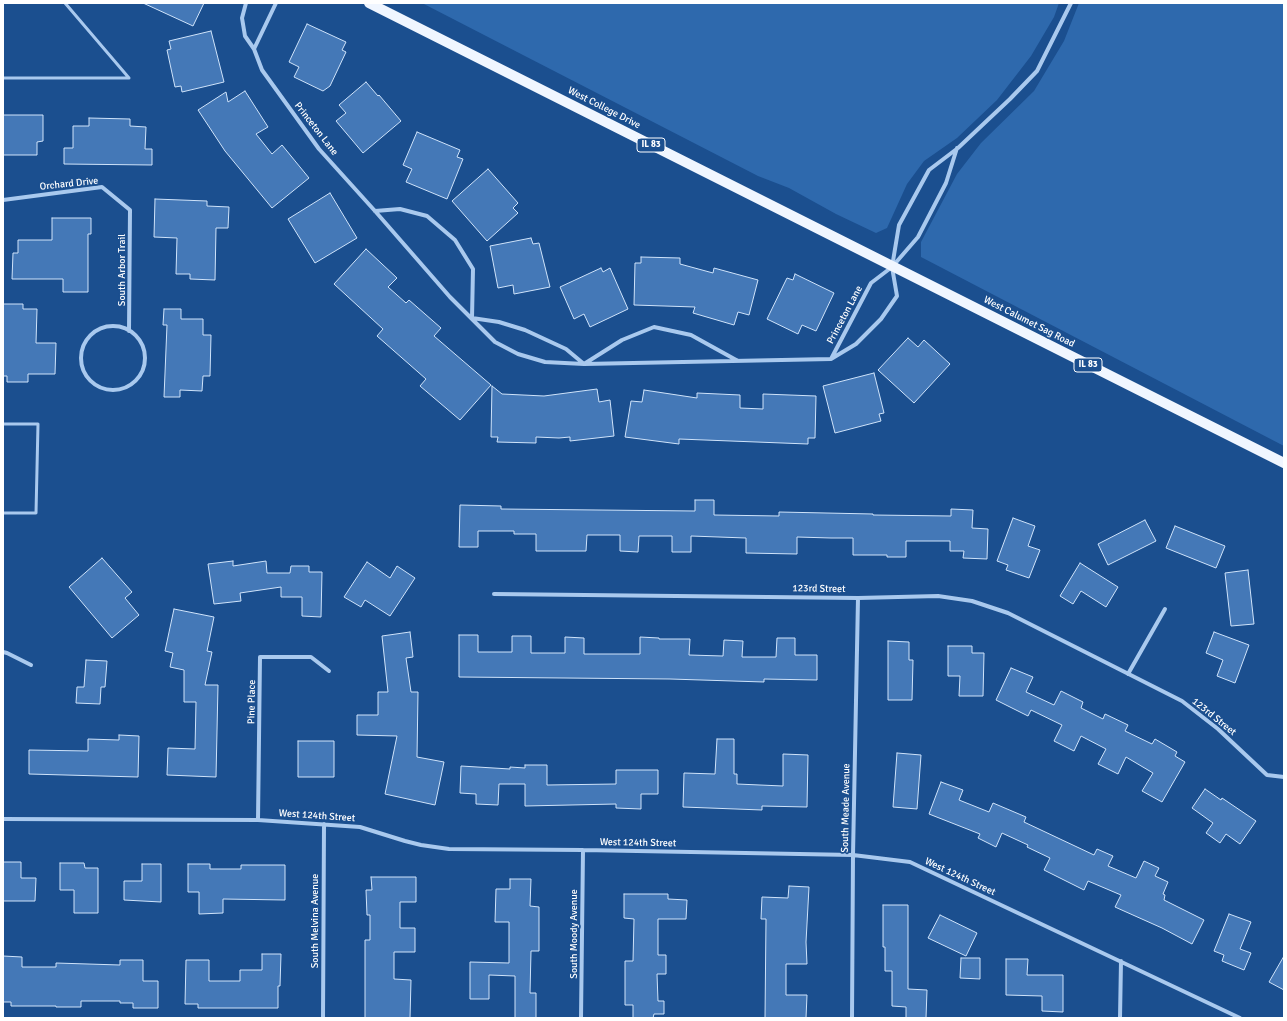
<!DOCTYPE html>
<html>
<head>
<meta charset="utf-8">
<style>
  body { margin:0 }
  #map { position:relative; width:1287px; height:1021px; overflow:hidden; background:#1b4f8f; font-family:Signika,sans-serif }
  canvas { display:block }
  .frame { position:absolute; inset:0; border:4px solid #fff; pointer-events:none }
</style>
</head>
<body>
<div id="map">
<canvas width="1287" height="1021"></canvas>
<div class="frame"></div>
</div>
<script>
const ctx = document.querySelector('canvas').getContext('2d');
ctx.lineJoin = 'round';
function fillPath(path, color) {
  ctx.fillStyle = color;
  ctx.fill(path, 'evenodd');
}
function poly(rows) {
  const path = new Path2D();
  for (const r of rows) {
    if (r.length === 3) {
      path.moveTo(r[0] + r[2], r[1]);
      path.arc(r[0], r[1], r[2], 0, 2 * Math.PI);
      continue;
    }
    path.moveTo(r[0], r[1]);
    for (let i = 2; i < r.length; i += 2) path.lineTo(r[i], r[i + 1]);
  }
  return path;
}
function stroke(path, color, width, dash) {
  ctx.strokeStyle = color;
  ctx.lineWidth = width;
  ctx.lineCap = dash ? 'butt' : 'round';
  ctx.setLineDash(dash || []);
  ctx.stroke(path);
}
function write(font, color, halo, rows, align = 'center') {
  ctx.font = font + ' Signika,sans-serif';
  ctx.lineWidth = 3.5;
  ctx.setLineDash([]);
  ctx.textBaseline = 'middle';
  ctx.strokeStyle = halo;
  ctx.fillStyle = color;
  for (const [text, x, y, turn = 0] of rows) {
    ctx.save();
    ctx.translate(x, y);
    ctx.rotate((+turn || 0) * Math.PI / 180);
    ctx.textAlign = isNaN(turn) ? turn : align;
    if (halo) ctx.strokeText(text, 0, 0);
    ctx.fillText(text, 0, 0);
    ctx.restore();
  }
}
const green = poly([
  [422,3,1059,3,1054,17,1031,56,997,100,957,138,924,161,907,184,887,228,876,233,836,214,789,188,758,176],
  [1079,3,1284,3,1284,446,921,257,921,242,957,174,981,143,1034,91,1064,41]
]);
const building = poly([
  [143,3,204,3,193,26,143,3],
  [307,24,346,42,342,50,346,52,330,86,323,91,294,77,299,67,289,62,307,24],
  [211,31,224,82,182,92,181,86,175,87,167,50,171,49,169,41,211,31],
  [366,82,378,96,379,95,401,121,363,153,336,121,346,113,339,105,366,82],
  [245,91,268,127,256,134,272,154,282,145,309,178,272,208,225,151,198,110,226,92,228,102,245,91],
  [3,115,43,115,43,141,37,142,37,155,3,155,3,115],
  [89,118,130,119,130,126,146,127,145,149,152,149,152,165,64,164,64,148,73,148,73,126,89,126,89,118],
  [417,132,460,150,457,157,463,159,447,199,406,182,412,169,403,165,417,132],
  [488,169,518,203,513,208,518,213,487,241,452,201,488,169],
  [330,193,357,238,315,263,288,219,330,193],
  [155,199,207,201,207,206,229,207,228,228,216,228,215,280,190,279,190,274,176,274,177,238,154,237,155,199],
  [52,218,91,218,91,234,88,234,88,292,63,292,63,279,12,279,13,253,18,253,18,240,52,240,52,218],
  [531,238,533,244,539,243,550,287,514,294,513,285,498,288,490,246,531,238],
  [366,249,397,278,388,287,406,303,409,300,441,328,434,336,491,385,460,420,420,386,426,379,377,336,383,329,334,284,366,249],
  [641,257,680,258,680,264,713,273,714,268,758,280,749,315,738,312,734,325,693,313,695,307,634,305,635,263,641,263,641,257],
  [601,268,603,272,610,268,628,309,590,327,584,314,574,319,560,287,601,268],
  [795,274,834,293,816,331,802,325,798,334,767,319,787,278,793,280,795,274],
  [3,304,23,304,23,309,37,309,36,343,56,343,55,374,28,374,28,382,7,382,7,376,3,376,3,304],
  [164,309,181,309,181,319,203,319,203,335,211,335,210,376,203,376,202,391,180,390,180,397,164,397,167,325,163,325,164,309],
  [908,338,918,347,924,340,950,364,914,403,878,370,908,338],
  [874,373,884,413,879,414,881,421,835,433,823,386,874,373],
  [492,386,502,394,544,396,597,389,599,402,610,400,614,436,570,441,570,437,559,438,536,437,536,443,497,442,498,437,491,437,492,386],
  [644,390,697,398,697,393,740,395,740,408,763,409,763,394,816,396,815,438,808,438,808,444,679,439,679,444,625,437,631,401,642,402,644,390],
  [695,500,714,500,714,515,779,516,779,512,873,514,873,515,951,516,951,509,973,510,972,528,988,529,987,559,963,558,964,551,950,551,950,541,906,541,906,557,887,557,887,555,853,555,853,538,831,538,797,537,797,554,746,553,746,538,691,536,691,552,672,552,672,536,639,536,638,552,620,551,620,535,587,535,586,551,536,551,536,534,514,534,514,531,478,531,478,547,459,547,460,505,501,506,501,509,695,511,695,500],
  [1013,518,1035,526,1028,546,1040,550,1029,578,1006,570,1008,565,997,561,1013,518],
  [1145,520,1156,541,1108,565,1098,544,1145,520],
  [1175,526,1225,546,1216,568,1166,548,1175,526],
  [102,558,132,592,125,598,139,615,112,638,69,587,102,558],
  [233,561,233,566,266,561,267,573,290,573,291,566,309,566,309,572,322,572,321,617,302,616,302,597,281,597,281,587,240,593,241,601,214,604,208,564,233,561],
  [367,562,390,578,397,566,415,578,390,616,365,600,361,607,344,597,367,562],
  [1080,563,1118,587,1106,607,1081,591,1073,604,1060,596,1080,563],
  [1248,570,1254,624,1231,626,1225,573,1248,570],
  [174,609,214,617,207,651,212,652,205,685,218,685,216,777,167,775,168,748,195,749,196,702,184,702,184,670,170,667,173,653,165,651,174,609],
  [410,632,413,657,406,658,411,692,418,692,417,757,444,762,435,805,385,794,397,736,357,735,357,715,378,715,378,692,388,692,382,636,410,632],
  [1214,632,1249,645,1235,683,1217,676,1223,660,1206,653,1214,632],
  [459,635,478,635,478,652,512,652,512,636,531,636,531,653,565,653,565,637,584,638,584,654,640,654,640,637,659,638,659,639,690,639,689,655,723,656,724,640,743,641,742,657,776,657,777,638,795,638,795,655,817,655,817,680,764,679,764,682,670,679,459,677,459,635],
  [888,641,909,642,909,660,913,660,912,700,888,700,888,641],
  [948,646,972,646,972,653,984,653,983,696,959,696,960,676,948,676,948,646],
  [86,660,107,661,105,687,101,687,100,704,76,703,77,687,84,687,86,660],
  [1011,668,1033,677,1026,692,1054,705,1061,691,1083,702,1081,708,1103,719,1105,714,1128,725,1125,731,1152,744,1155,739,1177,752,1175,756,1185,762,1162,802,1142,791,1153,773,1126,757,1118,774,1098,764,1106,749,1081,736,1074,751,1054,741,1062,725,1031,710,1028,716,996,700,1011,668],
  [119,735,139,736,138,777,29,774,29,750,88,751,88,739,119,740,119,735],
  [717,739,734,739,734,774,737,774,737,784,783,786,783,754,808,755,807,807,762,806,762,810,683,807,684,773,715,774,717,739],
  [298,741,334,741,334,777,298,777,298,741],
  [897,753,921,755,917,809,893,807,897,753],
  [525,765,547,765,547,785,616,784,616,770,658,770,658,794,641,794,641,809,616,808,616,804,525,806,525,784,499,784,498,805,476,804,476,794,460,793,461,766,510,769,510,767,525,768,525,765],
  [941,782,963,790,959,800,989,812,993,803,1026,817,1024,822,1094,855,1097,849,1113,856,1108,866,1136,878,1144,861,1159,868,1155,876,1168,882,1163,894,1165,895,1164,900,1204,920,1192,944,1162,928,1115,907,1121,895,1088,881,1084,890,1044,870,1050,858,1027,847,1028,845,1002,833,996,847,978,838,980,834,929,814,941,782],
  [1205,789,1221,800,1222,798,1256,821,1240,844,1226,834,1220,843,1206,833,1213,823,1192,808,1205,789],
  [3,862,21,862,21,878,36,878,35,901,3,901,3,862],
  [60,863,84,863,85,868,98,868,98,913,74,913,74,890,60,890,60,863],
  [142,864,161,864,161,902,124,900,124,881,142,881,142,864],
  [188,864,210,864,210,869,241,869,241,865,285,865,285,900,223,899,223,913,199,914,199,892,188,892,188,864],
  [371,877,416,877,416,902,400,902,400,928,415,928,415,952,394,952,394,979,411,980,410,1018,365,1018,365,940,370,940,370,915,367,915,366,890,372,890,371,877],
  [510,879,531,879,530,906,539,907,539,951,531,951,530,993,536,993,536,1018,515,1018,515,976,489,975,489,999,470,999,470,962,509,963,509,922,495,922,496,889,510,889,510,879],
  [789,886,809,887,806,942,807,964,786,964,786,995,807,995,806,1018,765,1018,766,919,761,919,762,897,788,898,789,886],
  [624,894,668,894,668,899,687,900,686,919,658,919,658,955,666,955,666,974,657,974,658,1001,664,1001,664,1014,654,1014,653,1018,633,1018,633,1005,625,1005,625,961,633,961,634,919,624,918,624,894],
  [883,905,908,905,908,989,927,990,926,1018,906,1018,906,1007,892,1006,892,971,885,971,885,947,883,947,883,905],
  [1229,914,1251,922,1240,949,1251,953,1244,970,1222,961,1224,955,1214,951,1229,914],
  [940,915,977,933,966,956,928,938,940,915],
  [262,954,281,954,280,986,278,986,278,1008,198,1008,198,1004,185,1004,186,960,209,960,209,981,240,981,240,970,262,970,262,954],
  [3,956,22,957,22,967,56,967,56,963,120,965,120,960,143,960,143,981,158,981,158,1008,133,1008,133,1003,120,1003,120,1001,81,1001,81,1007,56,1007,56,1006,11,1006,11,1002,3,1002,3,956],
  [1284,956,1284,990,1269,982,1284,956],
  [961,958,980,958,980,979,960,978,961,958],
  [1006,959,1028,959,1027,975,1063,975,1063,1012,1042,1011,1042,996,1006,995,1006,959]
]);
const service = poly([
  [65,3,129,78],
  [3,78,129,78],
  [3,424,38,424,36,513,3,513]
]);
const minor = poly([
  [246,3,242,18,245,36,254,49,262,70,319,149,375,211,450,297,495,342,518,354,545,362,584,364,831,359,856,344,881,319,897,296,892,267,899,225,929,170,958,148,1010,99,1037,71,1071,3],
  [254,49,276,3],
  [3,200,102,187,130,210,129,331],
  [375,211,400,209,427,216,455,240,473,269,472,318,499,322,525,330,566,349,584,364,622,340,654,327,691,335,738,361],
  [113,358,32],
  [831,359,871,283,892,267,918,237,946,183,957,148],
  [494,594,858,598,938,596,972,601,1008,613,1182,701,1218,729,1267,775,1284,777],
  [3,652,7,653,31,665],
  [1128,674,1165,609],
  [3,819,258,820,360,827,405,841,421,845,449,849,583,850,853,855,910,862,1240,1018],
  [258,820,260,657,311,657,329,671],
  [323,1018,324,824],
  [581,1018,583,850],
  [852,1018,853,855,858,598],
  [1120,1018,1121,961]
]);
const primary = poly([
  [369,3,1284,463]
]);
const shields = [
  [651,145,28],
  [1088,365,28]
];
const shieldNames = [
  ["IL 83",651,145],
  ["IL 83",1088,365]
];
const streetNames = [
  ["West College Drive",604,108,27],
  ["Princeton Lane",316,129,52],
  ["Orchard Drive",69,184,-6],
  ["South Arbor Trail",122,270,-90],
  ["Princeton Lane",845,315,-62],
  ["West Calumet Sag Road",1029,322,27],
  ["123rd Street",819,589,1],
  ["Pine Place",252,702,-89],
  ["123rd Street",1214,717,39],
  ["South Meade Avenue",846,808,-89],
  ["West 124th Street",317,816,4],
  ["West 124th Street",638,843,1],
  ["West 124th Street",960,877,25],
  ["South Melvina Avenue",315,921,-90],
  ["South Moody Avenue",574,934,-90]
];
fillPath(green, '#2e69ad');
fillPath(building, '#4478b7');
stroke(building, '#cfe3fa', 1);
stroke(service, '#a9c9ee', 3);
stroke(minor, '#a9c9ee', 4);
stroke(primary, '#f0f6ff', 10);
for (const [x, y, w] of shields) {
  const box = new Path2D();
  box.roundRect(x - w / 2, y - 7, w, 14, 3);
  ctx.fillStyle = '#1b4f8f';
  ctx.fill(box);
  stroke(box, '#fff', 1);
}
write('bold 9px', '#fff', null, shieldNames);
write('10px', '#fff', '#1b4f8f', streetNames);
</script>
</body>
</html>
